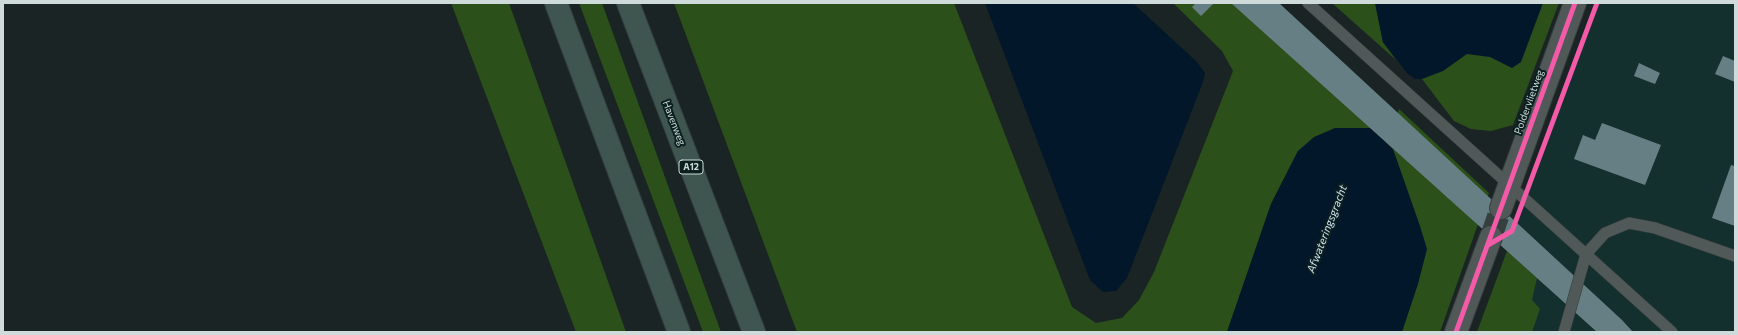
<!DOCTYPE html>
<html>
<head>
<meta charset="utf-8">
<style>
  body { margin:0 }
  #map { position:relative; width:1738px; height:335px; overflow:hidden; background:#1a2424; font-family:Commissioner,sans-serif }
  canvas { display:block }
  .frame { position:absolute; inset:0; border:4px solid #cedbda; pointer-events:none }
</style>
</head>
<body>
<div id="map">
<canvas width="1738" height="335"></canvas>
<div class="frame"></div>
</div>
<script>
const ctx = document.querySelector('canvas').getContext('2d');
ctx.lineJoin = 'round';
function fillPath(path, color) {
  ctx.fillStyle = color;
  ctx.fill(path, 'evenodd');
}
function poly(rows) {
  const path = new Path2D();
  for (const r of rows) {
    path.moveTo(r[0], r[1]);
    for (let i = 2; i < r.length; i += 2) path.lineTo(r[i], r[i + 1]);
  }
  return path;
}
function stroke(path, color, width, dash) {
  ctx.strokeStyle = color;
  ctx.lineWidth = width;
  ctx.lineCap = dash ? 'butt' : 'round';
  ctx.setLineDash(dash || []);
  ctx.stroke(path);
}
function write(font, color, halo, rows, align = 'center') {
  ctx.font = font + ' Commissioner,sans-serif';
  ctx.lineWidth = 4;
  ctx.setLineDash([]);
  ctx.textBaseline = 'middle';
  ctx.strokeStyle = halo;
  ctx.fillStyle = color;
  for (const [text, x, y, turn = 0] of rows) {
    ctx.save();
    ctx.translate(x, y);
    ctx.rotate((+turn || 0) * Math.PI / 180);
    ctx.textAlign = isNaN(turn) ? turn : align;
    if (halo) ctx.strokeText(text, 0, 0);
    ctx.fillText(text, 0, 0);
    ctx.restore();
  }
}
const built = poly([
  [1599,3,1735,3,1735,332,1477,332]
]);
const green = poly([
  [451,3,509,3,626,332,576,332],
  [579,3,602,3,721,332,703,332],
  [674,3,954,3,1072,307,1096,323,1122,318,1139,300,1154,272,1233,71,1222,51,1173,3,1235,3,1371,128,1335,128,1298,151,1271,204,1227,332,797,332],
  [1332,3,1375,3,1383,42,1396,60],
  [1453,3,1559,3,1513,125,1491,131,1471,129,1454,121,1422,79],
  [1399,109,1489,193,1440,332,1323,332,1386,142],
  [1507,251,1537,278,1532,300,1540,309,1532,332,1477,332]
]);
const water = poly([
  [985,3,1133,3,1197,62,1205,73,1203,82,1127,278,1116,291,1103,292,1090,280],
  [1375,3,1543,3,1521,62,1512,68,1490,57,1467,54,1443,71,1422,79,1415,79,1407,73,1383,42],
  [1335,128,1371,128,1393,149,1420,226,1427,249,1418,284,1402,332,1227,332,1271,204,1298,151,1314,137]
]);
const building = poly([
  [1196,3,1214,3,1201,16,1192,7],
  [1231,3,1279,3,1622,320,1633,332,1597,332],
  [1723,56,1735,61,1735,82,1715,74],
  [1639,63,1660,73,1655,84,1634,76],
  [1602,123,1661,145,1645,185,1574,159,1583,135,1595,140],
  [1731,165,1735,166,1735,226,1712,218]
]);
const streetTunnel = poly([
  [1491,237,1501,208]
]);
const lane = poly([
  [1308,3,1672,332],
  [1564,332,1586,254,1605,233,1629,223,1655,228,1735,256]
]);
const street = poly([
  [1501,208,1575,3],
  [1456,332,1491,237]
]);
const highway = poly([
  [556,3,679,332],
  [628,3,754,332]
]);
const cycleway = poly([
  [1488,245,1512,231,1597,3],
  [1456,332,1575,3]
]);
const shields = [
  [691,167,24]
];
const shieldNames = [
  ["A12",691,167]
];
const streetNames = [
  ["Poldervlietweg",1529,102,-70],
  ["Havenweg",674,123,69]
];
const waterNames = [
  ["Afwateringsgracht",1327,229,-69]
];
fillPath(built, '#14302e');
fillPath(green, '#2b501a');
fillPath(water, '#021729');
fillPath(building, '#667f84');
stroke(streetTunnel, '#353f3f', 22, [22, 11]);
stroke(lane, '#363e3e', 12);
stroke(street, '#363e3e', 24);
stroke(highway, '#363e3e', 24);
stroke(lane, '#505858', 11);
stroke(street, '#505858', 22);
stroke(highway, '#3f5650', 22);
stroke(cycleway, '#f35aa7', 5);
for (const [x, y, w] of shields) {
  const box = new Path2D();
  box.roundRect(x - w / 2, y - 7, w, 14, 3);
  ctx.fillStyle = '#0b201f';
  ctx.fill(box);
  stroke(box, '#cedbda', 1);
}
write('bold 9px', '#cedbda', null, shieldNames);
write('10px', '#cedbda', '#0b201f', streetNames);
write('italic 11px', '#d1e5f7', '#0b201f', waterNames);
</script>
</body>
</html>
